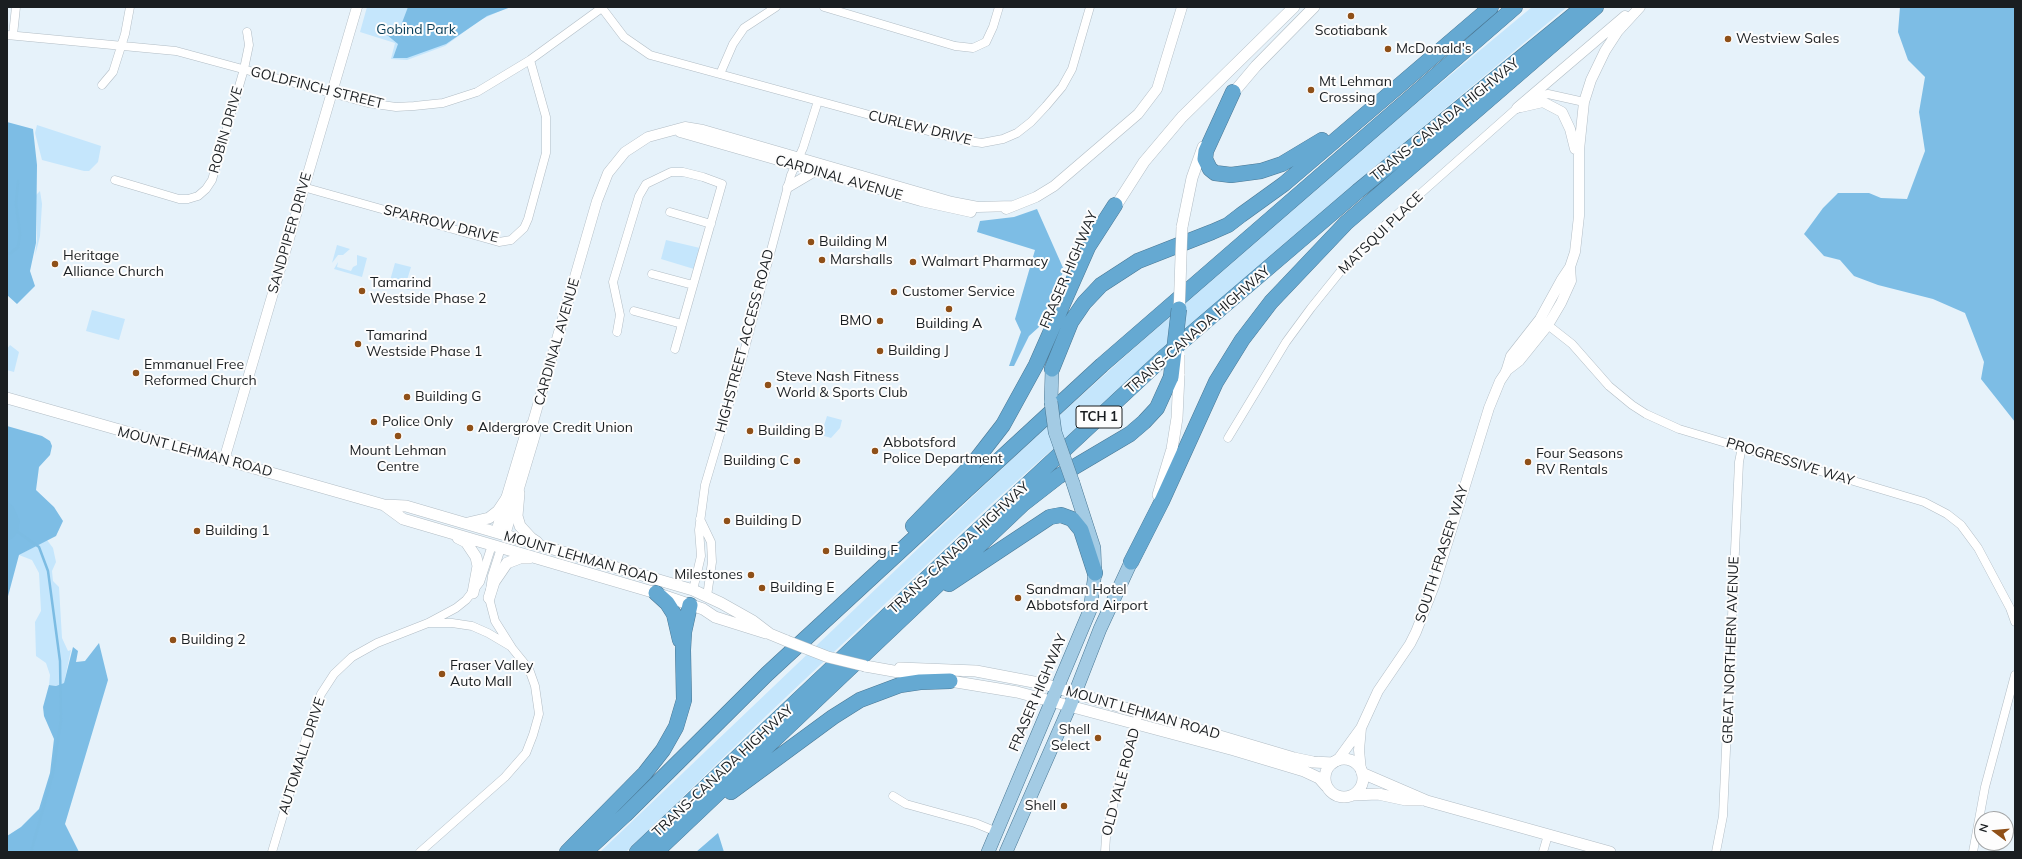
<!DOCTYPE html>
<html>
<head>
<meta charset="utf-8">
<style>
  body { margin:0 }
  #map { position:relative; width:2022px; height:859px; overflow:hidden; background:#e6f2fa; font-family:Mulish,sans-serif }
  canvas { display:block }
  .frame { position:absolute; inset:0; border:8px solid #1a1e21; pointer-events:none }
  .north { position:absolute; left:1974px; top:811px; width:40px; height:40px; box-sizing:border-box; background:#fdfdfd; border:1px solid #a2a4a5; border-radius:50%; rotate:286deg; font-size:11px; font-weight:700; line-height:16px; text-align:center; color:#1a1e21 }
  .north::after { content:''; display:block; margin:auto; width:14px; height:18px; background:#8f5018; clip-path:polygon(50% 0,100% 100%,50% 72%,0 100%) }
</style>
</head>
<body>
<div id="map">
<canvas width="2022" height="859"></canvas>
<div class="frame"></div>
<div class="north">N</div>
</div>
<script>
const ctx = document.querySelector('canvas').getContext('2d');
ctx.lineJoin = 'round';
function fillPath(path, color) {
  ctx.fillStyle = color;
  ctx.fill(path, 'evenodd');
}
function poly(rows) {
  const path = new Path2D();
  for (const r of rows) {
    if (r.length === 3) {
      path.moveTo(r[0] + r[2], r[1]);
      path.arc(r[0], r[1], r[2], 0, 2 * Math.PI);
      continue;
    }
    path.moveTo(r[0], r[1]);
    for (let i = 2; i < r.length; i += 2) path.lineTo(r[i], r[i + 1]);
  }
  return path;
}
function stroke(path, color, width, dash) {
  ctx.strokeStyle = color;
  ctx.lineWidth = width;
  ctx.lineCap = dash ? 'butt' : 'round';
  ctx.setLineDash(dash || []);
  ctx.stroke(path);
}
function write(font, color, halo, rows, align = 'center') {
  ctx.font = font + ' Mulish,sans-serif';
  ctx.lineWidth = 4;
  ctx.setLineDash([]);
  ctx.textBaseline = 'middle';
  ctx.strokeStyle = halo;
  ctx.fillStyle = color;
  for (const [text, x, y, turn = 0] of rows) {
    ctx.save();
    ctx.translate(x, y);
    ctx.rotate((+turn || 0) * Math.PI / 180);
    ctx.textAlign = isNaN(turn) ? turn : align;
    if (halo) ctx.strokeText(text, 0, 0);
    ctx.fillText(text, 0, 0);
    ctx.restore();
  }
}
const green = poly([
  [367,7,509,7,480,20,445,46,407,60,391,59,395,43,360,32],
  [1532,7,1567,7,1376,166,1166,348,990,505,767,715,626,852,600,852,1033,439,1171,315,1358,152],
  [37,125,101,146,98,162,89,171,84,171,42,160,35,133],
  [40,191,42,204,40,236,35,256,37,239,36,195],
  [666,240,700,248,694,269,661,259],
  [337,245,350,249,343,255,338,255,332,263],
  [357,255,367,258,362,277,334,269,338,262,337,267,351,271,353,267,357,265],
  [395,263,411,267,407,280,412,281,409,290,389,284],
  [92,310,125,319,119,340,86,331],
  [10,345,19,352,14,372,7,370,7,349],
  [827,416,842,420,840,428,831,438,821,435],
  [47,540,53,548,56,562,52,571,53,581,59,587,62,638,68,651,71,650,64,683,56,686,49,685,50,675,46,663,36,656,35,622,41,611,39,573,32,560,19,555]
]);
const forest = poly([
  [408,7,511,7,487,16,446,44,407,58,393,58,398,44,387,35,400,28],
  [1900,7,2015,7,2015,422,1981,379,1984,362,1965,313,1933,299,1878,285,1854,276,1840,260,1824,256,1804,234,1823,208,1838,193,1869,193,1881,198,1907,199,1925,151,1919,112,1925,77,1908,60,1898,32],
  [7,122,33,129,37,165,36,243,30,271,35,286,17,304,7,295],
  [1037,209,1064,270,1039,327,1029,336,1014,366,1009,366,1021,332,1015,319,1035,250,977,232,980,221,1014,217],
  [7,426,42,436,50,441,52,446,50,455,39,467,36,490,54,507,63,521,56,536,19,555,7,600],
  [99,643,108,680,65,824,79,852,7,852,7,836,21,827,39,809,50,773,54,739,44,716,43,707,49,685,56,686,64,683,73,647,78,651,76,662,85,661],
  [718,833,724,852,696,852]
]);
const water = poly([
  [7,501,13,506,20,521,18,532,13,538,7,541]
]);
const stream = poly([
  [7,254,11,253,18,247,20,234,16,204,18,181],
  [18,532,39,547,48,571,60,661,61,720,53,773,31,852]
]);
const minor = poly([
  [824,7,955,46,973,48,986,42,993,27,999,7],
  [602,8,624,37,650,55,961,140,982,143,1003,139,1017,133,1031,122,1046,106,1062,87,1072,69,1090,7],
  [7,35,176,51,368,103,396,107,414,106,443,103,477,92,530,60,603,7],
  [13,35,16,7],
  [720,74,733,44,744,28,776,7],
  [102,85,113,72,125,34,130,7],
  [115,180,179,199,188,199,198,196,206,189,212,180,244,69,249,45,247,32],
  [303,187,499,242,511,240,524,228,528,219,546,153,546,117,530,60],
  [670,212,711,224],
  [652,274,693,285],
  [634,311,682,324],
  [1544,322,1572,344,1609,386,1632,405,1646,414,1679,429,1924,502,1947,514,1961,525,1978,548,2010,608,2015,622],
  [617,332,620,315,613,282,639,196,646,184,671,172,683,172,703,177,722,184,675,349],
  [1228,438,1286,342,1311,308,1340,272,1385,225,1517,108,1538,96,1548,94,1584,102],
  [700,519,711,542,712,562,707,596],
  [693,590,701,556,699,530,705,485,740,367,791,175,803,148,818,101],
  [429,623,452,623,472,626,488,633,510,646],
  [893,796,906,804,975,823,997,832],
  [272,852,313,715,321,694,334,674,352,657,377,643,428,623,456,608,466,600,480,582,492,545],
  [420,852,505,777,526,753,533,735,539,714,535,686,529,669,512,648,495,621,489,598,492,576,501,548],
  [1105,852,1106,837,1115,797,1139,712],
  [1543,852,1548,835],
  [1716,852,1723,816,1739,462,1742,447],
  [1973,852,1985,787,2015,675]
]);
const tertiary = poly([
  [1521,107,1543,102,1562,112,1570,129,1575,149],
  [1517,108,1625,16],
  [680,132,921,201,971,212],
  [788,187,815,171],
  [1006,209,1036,197,1054,186,1138,114,1157,89,1182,7],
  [1506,371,1519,361,1548,325,1561,303,1571,281,1570,267,1575,252,1579,216,1579,150,1584,102,1591,80,1605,51,1618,31,1640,7],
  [224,460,357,7],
  [496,532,526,432,533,422,597,201,608,173,625,152,648,137,685,127,703,130,952,202,978,207,1013,206],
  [505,535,535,435,533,422],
  [1361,728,1359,750,1361,771],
  [1337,761,1361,728,1378,691,1410,644,1416,632,1434,586,1489,408,1500,381,1506,372,1511,356,1540,319,1562,279,1570,267]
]);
const secondary = poly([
  [1229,98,1256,66,1314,7],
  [1112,212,1144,162,1182,117,1294,7],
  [1182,227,1192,178,1203,147],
  [7,398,384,505,406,506,693,590,721,603,753,621,770,634,787,641],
  [519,493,517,516,520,526,531,538,537,542],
  [1158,495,1172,449,1177,418,1179,374],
  [384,505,403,519,656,593,703,609,715,617,766,633],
  [468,523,489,518,498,511,508,496],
  [458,538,466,542,476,557,478,566,473,593],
  [489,598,494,582,507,563,520,558,529,558],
  [865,666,927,677],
  [900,668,976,671,1044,684,1294,758,1313,762,1333,763],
  [944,680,1017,692,1234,750,1304,771,1319,778,1326,786],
  [1344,778,19],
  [1362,773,1427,801,1610,852],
  [1353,795,1378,794,1406,800,1421,800]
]);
const primary = poly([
  [1051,402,1052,369],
  [988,852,1090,610,1095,573,1094,548,1073,483],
  [1006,852,1070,706,1100,629,1131,562]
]);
const motorway = poly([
  [1233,92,1206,151,1205,159,1210,169,1215,173,1231,175,1261,171,1282,164,1322,140],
  [1052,369,1071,322,1084,303,1101,285,1138,261,1212,232,1228,225,1241,215,1284,184,1491,7],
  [913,526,972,465,1003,425,1036,365,1088,247,1115,205],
  [1131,562,1162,501,1216,382,1242,340,1271,302,1346,223,1596,7],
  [949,584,1050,517,1061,515,1072,519,1081,530,1095,573],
  [656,593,667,603,674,614,680,640],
  [731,792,833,717,860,700,900,685,920,682,950,681],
  [567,852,645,773,663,750,676,727,684,700,683,650,684,632,690,605],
  [585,852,625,815,767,674,1102,365,1515,7],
  [637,852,947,559,1164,357,1358,191,1583,7],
  [656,852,1023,504,1059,476,1130,434,1144,422,1157,408,1171,377]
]);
const secondaryBridge = poly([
  [1179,315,1182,227],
  [1179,355,1179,374],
  [787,641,828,657,865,666]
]);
const primaryBridge = poly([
  [1051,402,1055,432,1073,483]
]);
const motorwayBridge = poly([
  [1171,377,1179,309]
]);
const markers = [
  [1351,16,4,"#8f5018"],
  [1728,39,4,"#8f5018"],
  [1388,49,4,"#8f5018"],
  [1311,90,4,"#8f5018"],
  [811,242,4,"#8f5018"],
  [822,260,4,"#8f5018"],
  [913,262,4,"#8f5018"],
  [55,264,4,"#8f5018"],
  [362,291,4,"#8f5018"],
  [894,292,4,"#8f5018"],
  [949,309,4,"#8f5018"],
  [880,321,4,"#8f5018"],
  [358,344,4,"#8f5018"],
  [880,351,4,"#8f5018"],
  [136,373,4,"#8f5018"],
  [768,385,4,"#8f5018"],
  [407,397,4,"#8f5018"],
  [374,422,4,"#8f5018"],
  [470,428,4,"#8f5018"],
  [750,431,4,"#8f5018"],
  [398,436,4,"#8f5018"],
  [875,451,4,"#8f5018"],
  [797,461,4,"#8f5018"],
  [1528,462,4,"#8f5018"],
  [727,521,4,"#8f5018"],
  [197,531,4,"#8f5018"],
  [826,551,4,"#8f5018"],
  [751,575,4,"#8f5018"],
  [762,588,4,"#8f5018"],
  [1018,598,4,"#8f5018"],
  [173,640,4,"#8f5018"],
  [442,674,4,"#8f5018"],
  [1098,738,4,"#8f5018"],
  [1064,806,4,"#8f5018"]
];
const shields = [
  [1099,417,46]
];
const shieldNames = [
  ["TCH 1",1099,417]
];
const parkNames = [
  ["Gobind Park",416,30]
];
const poiNames = [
  ["Scotiabank",1351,31,"center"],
  ["Westview Sales",1736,39],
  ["McDonald's",1396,49],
  ["Mt Lehman",1319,82],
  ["Crossing",1319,98],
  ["Building M",819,242],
  ["Heritage",63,256],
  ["Alliance Church",63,272],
  ["Marshalls",830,260],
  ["Walmart Pharmacy",921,262],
  ["Tamarind",370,283],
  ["Westside Phase 2",370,299],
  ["Customer Service",902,292],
  ["BMO",872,321,"right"],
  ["Building A",949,324,"center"],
  ["Tamarind",366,336],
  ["Westside Phase 1",366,352],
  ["Building J",888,351],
  ["Emmanuel Free",144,365],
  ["Reformed Church",144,381],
  ["Steve Nash Fitness",776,377],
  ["World & Sports Club",776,393],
  ["Building G",415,397],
  ["Police Only",382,422],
  ["Aldergrove Credit Union",478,428],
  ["Building B",758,431],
  ["Abbotsford",883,443],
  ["Police Department",883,459],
  ["Mount Lehman",398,451,"center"],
  ["Centre",398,467,"center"],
  ["Four Seasons",1536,454],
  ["RV Rentals",1536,470],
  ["Building C",789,461,"right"],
  ["Building D",735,521],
  ["Building 1",205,531],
  ["Building F",834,551],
  ["Milestones",743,575,"right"],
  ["Building E",770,588],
  ["Sandman Hotel",1026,590],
  ["Abbotsford Airport",1026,606],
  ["Building 2",181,640],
  ["Fraser Valley",450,666],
  ["Auto Mall",450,682],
  ["Shell",1090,730,"right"],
  ["Select",1090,746,"right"],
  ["Shell",1056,806,"right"]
];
const streetNames = [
  ["GOLDFINCH STREET",317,88,14],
  ["TRANS-CANADA HIGHWAY",1445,120,-39],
  ["CURLEW DRIVE",920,128,14],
  ["ROBIN DRIVE",226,130,-74],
  ["CARDINAL AVENUE",839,178,16],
  ["SPARROW DRIVE",441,224,14],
  ["SANDPIPER DRIVE",290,233,-74],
  ["MATSQUI PLACE",1381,233,-44],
  ["FRASER HIGHWAY",1069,270,-67],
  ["TRANS-CANADA HIGHWAY",1198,330,-41],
  ["HIGHSTREET ACCESS ROAD",745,341,-75],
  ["CARDINAL AVENUE",557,342,-74],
  ["MOUNT LEHMAN ROAD",195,452,15],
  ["PROGRESSIVE WAY",1790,462,17],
  ["TRANS-CANADA HIGHWAY",959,548,-43],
  ["SOUTH FRASER WAY",1442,554,-72],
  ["MOUNT LEHMAN ROAD",581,558,16],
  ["GREAT NORTHERN AVENUE",1731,650,-88],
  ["FRASER HIGHWAY",1038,693,-67],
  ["MOUNT LEHMAN ROAD",1143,713,16],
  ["AUTOMALL DRIVE",302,756,-72],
  ["TRANS-CANADA HIGHWAY",723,771,-43],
  ["OLD YALE ROAD",1121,782,-75]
];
fillPath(green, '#c5e6fc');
fillPath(forest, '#7dbde5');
fillPath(water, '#7cbce3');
stroke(stream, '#7cbce3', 2.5);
stroke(minor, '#b2bdc5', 9);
stroke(tertiary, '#b2bdc5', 11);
stroke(secondary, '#b2bdc5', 12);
stroke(primary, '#4b7894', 14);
stroke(motorway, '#4b7894', 16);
stroke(minor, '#fff', 8);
stroke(tertiary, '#fff', 10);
stroke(secondary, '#fff', 11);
stroke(primary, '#a3cbe4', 13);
stroke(motorway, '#65a9d2', 15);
stroke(secondaryBridge, '#b2bdc5', 12, []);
stroke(primaryBridge, '#4b7894', 14, []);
stroke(motorwayBridge, '#4b7894', 16, []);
stroke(secondaryBridge, '#fff', 11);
stroke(primaryBridge, '#a3cbe4', 13);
stroke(motorwayBridge, '#65a9d2', 15);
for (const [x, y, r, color] of markers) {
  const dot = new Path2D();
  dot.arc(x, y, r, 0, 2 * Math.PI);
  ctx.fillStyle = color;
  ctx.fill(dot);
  stroke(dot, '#fdfdfd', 1.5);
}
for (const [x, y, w] of shields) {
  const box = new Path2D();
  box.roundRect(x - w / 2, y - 11, w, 22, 3);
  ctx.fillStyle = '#fdfdfd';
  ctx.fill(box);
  stroke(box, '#1a1e21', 1);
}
write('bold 13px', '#1a1e21', null, shieldNames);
write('14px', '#083e59', '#fdfdfd', parkNames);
write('14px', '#1a1e21', '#fdfdfd', poiNames, 'left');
write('14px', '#1a1e21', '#fdfdfd', streetNames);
</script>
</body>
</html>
